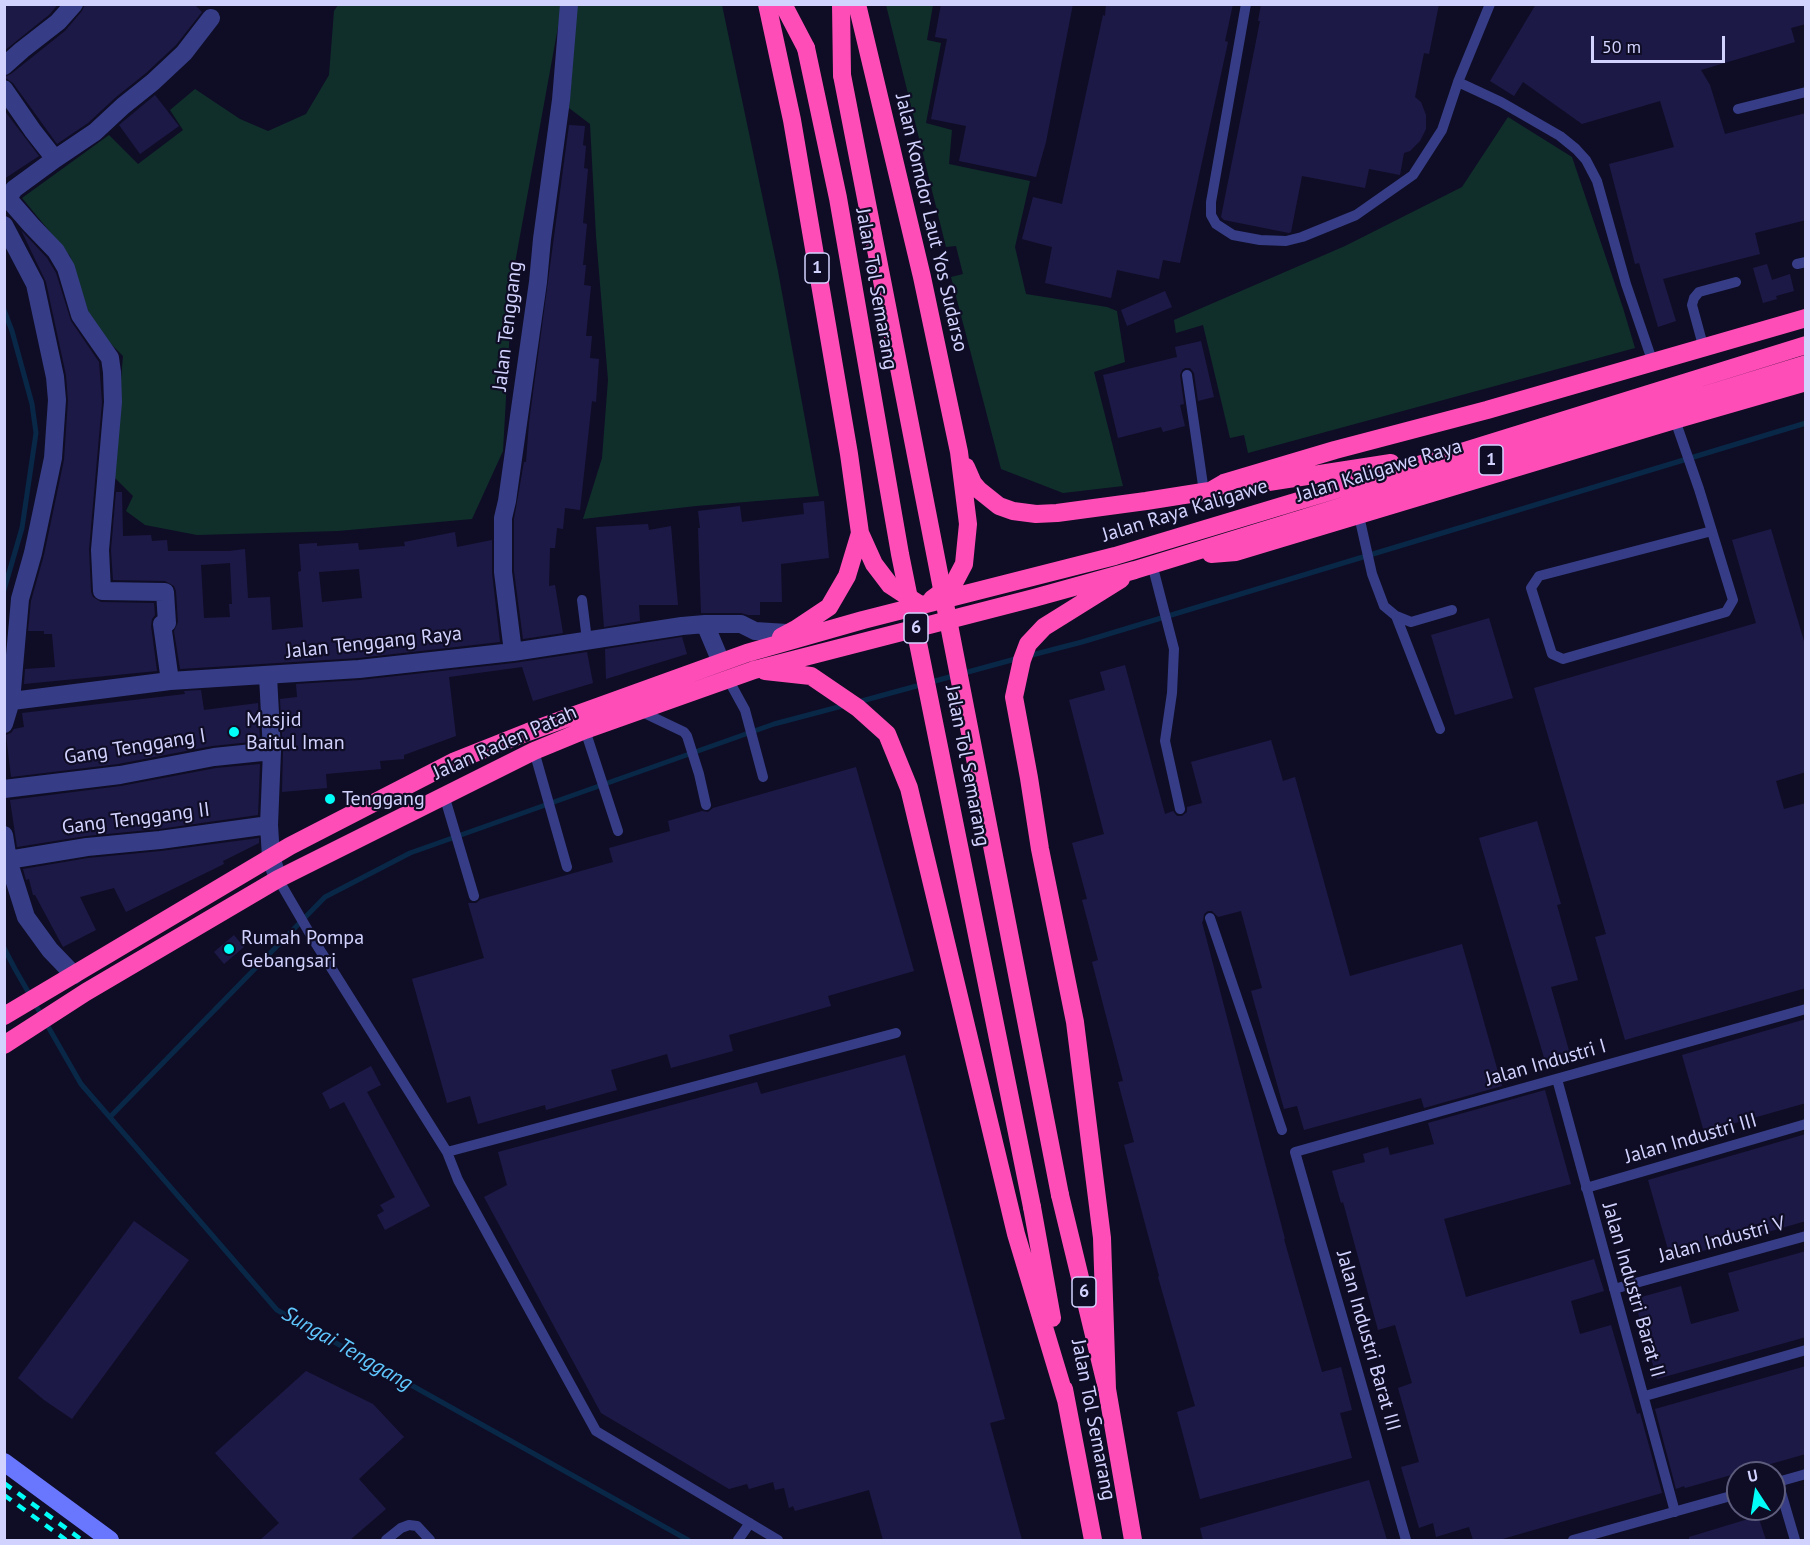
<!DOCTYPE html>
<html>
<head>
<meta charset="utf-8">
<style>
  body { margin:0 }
  #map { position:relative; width:1810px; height:1545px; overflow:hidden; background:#0f0d25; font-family:"PT Sans",sans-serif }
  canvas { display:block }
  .frame { position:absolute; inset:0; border:6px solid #d2d2ff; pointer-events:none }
  .north { position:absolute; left:1726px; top:1461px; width:60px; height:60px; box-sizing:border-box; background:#0f0d25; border:2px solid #5d5c7c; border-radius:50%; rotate:348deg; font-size:16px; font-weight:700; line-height:24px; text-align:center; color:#d2d2ff }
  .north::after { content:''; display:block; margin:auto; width:21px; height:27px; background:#00fdf8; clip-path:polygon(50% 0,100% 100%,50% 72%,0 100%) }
  .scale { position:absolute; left:1591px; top:36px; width:134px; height:27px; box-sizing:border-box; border:3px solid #d2d2ff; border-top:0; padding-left:8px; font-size:18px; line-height:21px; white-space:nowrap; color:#d2d2ff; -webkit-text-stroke:4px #0f0d25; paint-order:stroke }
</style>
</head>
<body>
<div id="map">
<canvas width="1810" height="1545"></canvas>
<div class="frame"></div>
<div class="north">U</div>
<div class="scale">50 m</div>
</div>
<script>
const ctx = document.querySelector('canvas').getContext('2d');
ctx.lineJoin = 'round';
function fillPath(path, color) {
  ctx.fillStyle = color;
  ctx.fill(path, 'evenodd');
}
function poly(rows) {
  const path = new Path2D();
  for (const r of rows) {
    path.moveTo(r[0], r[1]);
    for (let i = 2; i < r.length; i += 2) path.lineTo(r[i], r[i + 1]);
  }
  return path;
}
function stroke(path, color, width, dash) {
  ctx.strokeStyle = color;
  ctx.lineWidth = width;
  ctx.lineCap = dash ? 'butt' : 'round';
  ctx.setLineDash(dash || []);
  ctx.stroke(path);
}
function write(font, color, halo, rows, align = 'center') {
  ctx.font = font + ' "PT Sans",sans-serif';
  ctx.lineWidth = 4.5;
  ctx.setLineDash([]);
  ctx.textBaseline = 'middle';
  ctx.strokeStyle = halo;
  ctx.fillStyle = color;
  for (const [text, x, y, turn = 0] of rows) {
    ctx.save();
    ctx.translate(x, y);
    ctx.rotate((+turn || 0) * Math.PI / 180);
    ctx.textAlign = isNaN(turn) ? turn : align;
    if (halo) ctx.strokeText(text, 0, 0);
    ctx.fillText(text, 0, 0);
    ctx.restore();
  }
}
const green = poly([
  [338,5,562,5,513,274,503,451,472,519,338,531,197,535,145,525,126,511,133,496,113,476,123,356,93,326,70,256,22,198,109,135,138,164,183,130,170,110,195,89,240,119,268,131,306,114,329,75,334,11],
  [577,5,722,5,778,271,819,496,696,506,583,519,602,458,608,380,596,236,590,124,569,108],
  [886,5,933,5,927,40,941,43,926,123,952,130,949,164,1030,181,1015,247,1026,294,1107,307,1117,311,1125,362,1094,372,1123,486,1063,493,1001,469,951,277,963,274,956,246,946,247],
  [1508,117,1572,157,1623,308,1635,348,1248,453,1244,435,1230,438,1203,325,1176,333,1174,320,1345,246,1462,187]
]);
const stream = poly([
  [4,310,12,331,32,404,36,433,22,528,4,590],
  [1028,656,1082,642,1806,423],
  [858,702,1019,658],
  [4,948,15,969,81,1084,277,1310,688,1540],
  [110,1117,325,897,410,853,774,724,846,705]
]);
const building = poly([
  [4,4,58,4,50,14,4,51],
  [85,4,194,4,202,12,176,45,146,73,116,97,88,123,57,144,13,83,4,77,11,74,65,31,82,11],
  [941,4,1073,4,1046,142,1036,177,959,161,966,126,931,119,947,39,935,37],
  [1106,4,1233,4,1225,41,1228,42,1180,263,1163,260,1159,279,1117,270,1111,298,1045,283,1052,247,1022,239,1033,197,1062,204,1103,15,1105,16],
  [1261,4,1439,4,1429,54,1424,53,1415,97,1421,102,1426,115,1426,129,1420,141,1410,151,1404,153,1400,175,1369,169,1365,188,1302,176,1291,232,1289,233,1224,220,1221,217,1260,21,1258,21],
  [1536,4,1806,4,1806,24,1791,28,1795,42,1701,70,1710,85,1725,134,1806,113,1806,220,1755,233,1760,254,1663,279,1676,321,1658,327,1639,263,1635,264,1609,164,1674,147,1660,101,1582,124,1523,82,1514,96,1490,81],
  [155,95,179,126,140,154,119,125],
  [4,110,39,156,4,179],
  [569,125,585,126,583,145,586,146,584,168,588,169,583,223,587,224,583,265,586,265,584,285,591,286,586,336,592,336,590,358,599,359,596,402,592,401,580,510,565,508,563,529,557,528,555,548,550,548,549,586,555,585,563,633,523,639,514,571,514,519,524,462,526,462,529,423],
  [21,230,47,258,56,273,71,321,99,362,102,402,89,549,91,592,93,597,101,602,154,603,155,615,152,619,151,626,157,671,24,684,25,669,55,667,52,634,44,634,44,631,28,631,31,601,44,555,64,460,68,401,66,375,46,282],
  [1767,264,1772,280,1790,274,1794,291,1776,296,1777,299,1763,303,1753,268],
  [1165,291,1172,307,1127,326,1121,310],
  [1201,341,1214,397,1198,401,1194,373,1190,368,1185,368,1182,370,1180,375,1184,404,1180,405,1185,426,1163,432,1161,427,1118,438,1103,375,1177,357,1175,347],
  [116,492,122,492,123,536,151,535,152,541,167,540,168,551,229,551,245,549,248,598,270,597,272,630,303,627,298,572,301,571,299,544,317,543,317,546,358,543,359,550,405,546,404,542,455,532,457,547,492,540,492,573,500,642,358,658,180,669,174,631,178,622,176,591,174,586,165,581,113,580,111,550],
  [230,563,232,604,229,604,230,617,204,618,201,565],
  [359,569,362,598,322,602,319,572],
  [824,501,829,558,781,564,782,602,760,602,760,615,748,615,741,613,701,613,698,528,700,528,698,511,740,506,742,522,804,514,803,503],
  [648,524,649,530,671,526,678,605,639,605,640,621,604,627,596,527],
  [1771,529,1806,648,1806,772,1776,781,1784,809,1806,803,1806,988,1625,1040,1595,937,1606,934,1534,688,1756,623,1732,540],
  [1489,618,1513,698,1455,715,1431,635],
  [682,637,687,654,606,679,605,649],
  [587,652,593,683,533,701,522,667,449,677,456,736,404,755,404,759,380,761,381,769,326,774,327,788,282,792,283,751,280,699,297,697,296,684,360,680,514,663],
  [1125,665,1165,814,1173,811,1177,816,1182,816,1187,812,1187,807,1202,803,1191,762,1271,740,1283,781,1295,777,1350,976,1462,944,1502,1086,1424,1108,1421,1098,1304,1130,1297,1106,1284,1109,1251,991,1262,988,1241,911,1218,917,1212,911,1208,911,1204,914,1203,921,1202,922,1285,1239,1284,1239,1322,1372,1341,1367,1352,1410,1340,1413,1352,1458,1200,1499,1177,1412,1195,1406,1158,1277,1159,1276,1124,1145,1134,1142,1118,1082,1123,1081,1092,962,1098,960,1082,900,1087,899,1072,843,1104,834,1069,700,1105,690,1100,672],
  [201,690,204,710,258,703,260,741,212,746,118,764,11,777,6,735,11,733,14,729,24,727,22,713,185,694,184,691],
  [260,764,258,815,159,829,86,836,17,847,10,800,121,786,216,768],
  [856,767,914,971,828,996,831,1006,729,1035,733,1051,671,1068,667,1054,611,1070,617,1090,546,1110,545,1105,478,1124,470,1096,447,1103,412,979,484,958,468,903,476,903,481,899,613,862,609,848,670,831,668,821,702,811,708,812,713,808],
  [1537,821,1561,904,1557,905,1578,980,1551,987,1570,1054,1545,1061,1479,838],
  [259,838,259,843,223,861,224,864,126,912,114,888,80,897,96,930,63,947,35,895,33,895,29,879,26,880,23,869,88,858,161,851],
  [234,935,244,947,224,964,214,952],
  [1806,1019,1806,1103,1704,1132,1682,1055],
  [905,1055,1005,1419,990,1423,1022,1540,883,1540,869,1490,795,1511,793,1506,789,1508,784,1488,775,1490,773,1482,749,1489,747,1484,729,1489,601,1413,484,1197,507,1185,498,1152,757,1082,761,1094],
  [371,1066,381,1085,367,1092,430,1206,385,1230,377,1215,384,1211,380,1205,395,1197,344,1102,330,1109,322,1093],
  [1545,1090,1571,1184,1444,1219,1466,1297,1594,1259,1604,1291,1571,1301,1580,1334,1611,1325,1637,1414,1640,1413,1662,1493,1499,1540,1473,1540,1469,1527,1436,1537,1433,1523,1419,1528,1401,1467,1419,1462,1398,1388,1412,1383,1395,1325,1378,1330,1343,1202,1341,1203,1332,1171,1365,1162,1363,1154,1388,1147,1390,1155,1434,1144,1428,1123],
  [1806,1134,1806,1221,1671,1260,1648,1180],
  [134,1221,189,1260,72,1419,44,1400,18,1378],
  [1806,1251,1806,1337,1657,1379,1634,1299,1681,1286,1691,1324,1739,1311,1728,1273],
  [1806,1366,1806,1454,1685,1488,1684,1486,1676,1489,1655,1409],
  [306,1371,373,1404,404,1437,359,1479,386,1509,350,1540,260,1540,279,1523,215,1453],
  [1369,1480,1387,1540,1203,1540,1200,1528],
  [1758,1516,1766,1540,1689,1540,1689,1537]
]);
const lane = poly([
  [1246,4,1211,202,1211,215,1216,224,1233,235,1260,240,1286,241,1302,237,1356,215,1413,175,1442,130,1458,82],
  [1490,4,1458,82,1501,102,1560,136,1576,149,1586,160,1597,181,1626,284,1653,363],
  [1738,109,1806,92],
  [1797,264,1806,262],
  [1704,349,1692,305,1694,298,1699,292,1736,282],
  [1187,375,1204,492],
  [1675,420,1699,489,1733,600,1726,612,1563,659,1552,654,1531,588,1539,576,1712,531],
  [1359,516,1372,574,1384,606,1396,616,1411,622,1452,610],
  [1152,564,1174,649,1172,693,1165,741,1180,809],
  [582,600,587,640],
  [1396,616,1440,729],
  [728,679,745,710,763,777],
  [640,711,684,732,687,736,699,774,706,805],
  [585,730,618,831],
  [534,751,567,867],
  [444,795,474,896],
  [278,879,313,939,447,1152,458,1180,596,1431,778,1540],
  [1210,918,1282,1130],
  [1557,1079,1675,1512],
  [447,1152,896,1033],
  [1586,1188,1806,1124],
  [1614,1289,1806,1236],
  [1645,1396,1806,1350],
  [1778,1482,1795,1540],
  [1774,1483,1806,1474],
  [386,1540,401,1528,409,1525,417,1526,430,1540],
  [738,1540,750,1523],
  [1406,1540,1295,1152,1806,1009],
  [1573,1540,1738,1494]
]);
const street = poly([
  [4,66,22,50,58,22,74,4],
  [4,89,33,131,55,159],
  [4,225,35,284,55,377,57,400,53,458,33,553,20,599,11,701,4,724],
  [705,624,741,624,755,631,787,633],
  [513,652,503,572,503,518,507,501,538,282,542,239,561,100,569,4],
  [268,676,272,751,269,825,271,857,278,879],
  [170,681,162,624,167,623,165,592,102,591,100,550,113,402,112,372,110,358,80,315,66,268,56,251,31,225,10,201,9,197,14,189,55,159,95,132,123,106,153,82,184,53,211,18],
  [4,702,170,681,359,669,513,652,682,626,705,624,721,662],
  [4,789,120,775,214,757,272,751],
  [4,835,8,860,26,917,50,950,74,975],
  [8,860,87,847,160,840,269,825]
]);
const secondary = poly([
  [4,1462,110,1540]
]);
const highway = poly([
  [767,4,792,120,849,454,860,533,874,564,890,585,919,604],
  [783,4,806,48],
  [841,4,842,75],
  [857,4,922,277,959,452,968,524,964,564,954,583,932,599],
  [966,467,973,483,979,490,999,506,1013,511,1036,514,1057,513,1146,501,1222,489],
  [1249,485,1391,463],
  [1212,490,1224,483,1335,450,1487,410,1806,318],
  [1211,554,1236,552,1675,420,1806,382],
  [781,637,796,629,829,607,847,576,860,533],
  [765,671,811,676,858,708,887,734,909,788,1016,1234,1066,1400],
  [4,1016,290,846,455,761,528,732,747,653,863,620,1115,556,1458,453,1806,345],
  [4,1045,86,992,278,879,534,751,585,730,754,670,1034,598,1135,570,1806,364],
  [1060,1195,1107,1389,1133,1540],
  [1032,1207,1052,1318],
  [1064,1389,1093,1540],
  [1107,1389,1102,1238,1075,1022,1040,849,1029,778,1014,697,1022,660,1028,644,1044,627,1121,579]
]);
const rail = poly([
  [4,1483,82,1540],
  [4,1495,66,1540]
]);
const highwayBridge = poly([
  [806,48,838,198,900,554,1032,1207],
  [842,75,1060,1195]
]);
const markers = [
  [234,732,6,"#00fdf8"],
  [330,799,6,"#00fdf8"],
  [229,949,6,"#00fdf8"]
];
const shields = [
  [817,268,24],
  [1491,460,24],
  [916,628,24],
  [1084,1292,24]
];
const shieldNames = [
  ["1",817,268],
  ["1",1491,460],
  ["6",916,628],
  ["6",1084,1292]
];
const streetNames = [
  ["Jalan Komdor Laut Yos Sudarso",931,223,77],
  ["Jalan Tol Semarang",876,289,80],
  ["Jalan Tenggang",508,326,-83],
  ["Jalan Kaligawe Raya",1379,471,-17],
  ["Jalan Raya Kaligawe",1185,511,-17],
  ["Jalan Tenggang Raya",374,643,-6],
  ["Jalan Raden Patah",505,743,-24],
  ["Gang Tenggang I",135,747,-9],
  ["Jalan Tol Semarang",967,766,79],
  ["Gang Tenggang II",136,819,-7],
  ["Jalan Industri I",1546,1063,-16],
  ["Jalan Industri III",1691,1139,-16],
  ["Jalan Industri V",1722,1240,-15],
  ["Jalan Industri Barat II",1633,1290,74],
  ["Jalan Industri Barat III",1368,1341,74],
  ["Jalan Tol Semarang",1093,1420,79]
];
const poiNames = [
  ["Masjid",246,720],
  ["Baitul Iman",246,743],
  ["Tenggang",342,799],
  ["Rumah Pompa",241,938],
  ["Gebangsari",241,961]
];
const waterNames = [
  ["Sungai Tenggang",347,1349,30]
];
fillPath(green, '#102f2b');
stroke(stream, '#092848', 5);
fillPath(building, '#1d1947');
stroke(lane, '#363d86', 10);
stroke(street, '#363d86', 18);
stroke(secondary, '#6977ff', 18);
stroke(highway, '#ff4db7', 18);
stroke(rail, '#00fdf8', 4.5, [9, 8]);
stroke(highwayBridge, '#ff4db7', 18);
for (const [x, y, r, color] of markers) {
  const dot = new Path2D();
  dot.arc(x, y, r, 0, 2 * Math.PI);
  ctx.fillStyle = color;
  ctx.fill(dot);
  stroke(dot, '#0f0d25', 2);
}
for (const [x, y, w] of shields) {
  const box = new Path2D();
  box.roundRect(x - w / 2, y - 15, w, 30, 4.5);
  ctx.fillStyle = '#0f0d25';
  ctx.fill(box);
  stroke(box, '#d2d2ff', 1.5);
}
write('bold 18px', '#d2d2ff', null, shieldNames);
write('20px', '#d2d2ff', '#0f0d25', streetNames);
write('20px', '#d2d2ff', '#0f0d25', poiNames, 'left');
write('italic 21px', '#60c8ff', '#0f0d25', waterNames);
</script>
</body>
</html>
